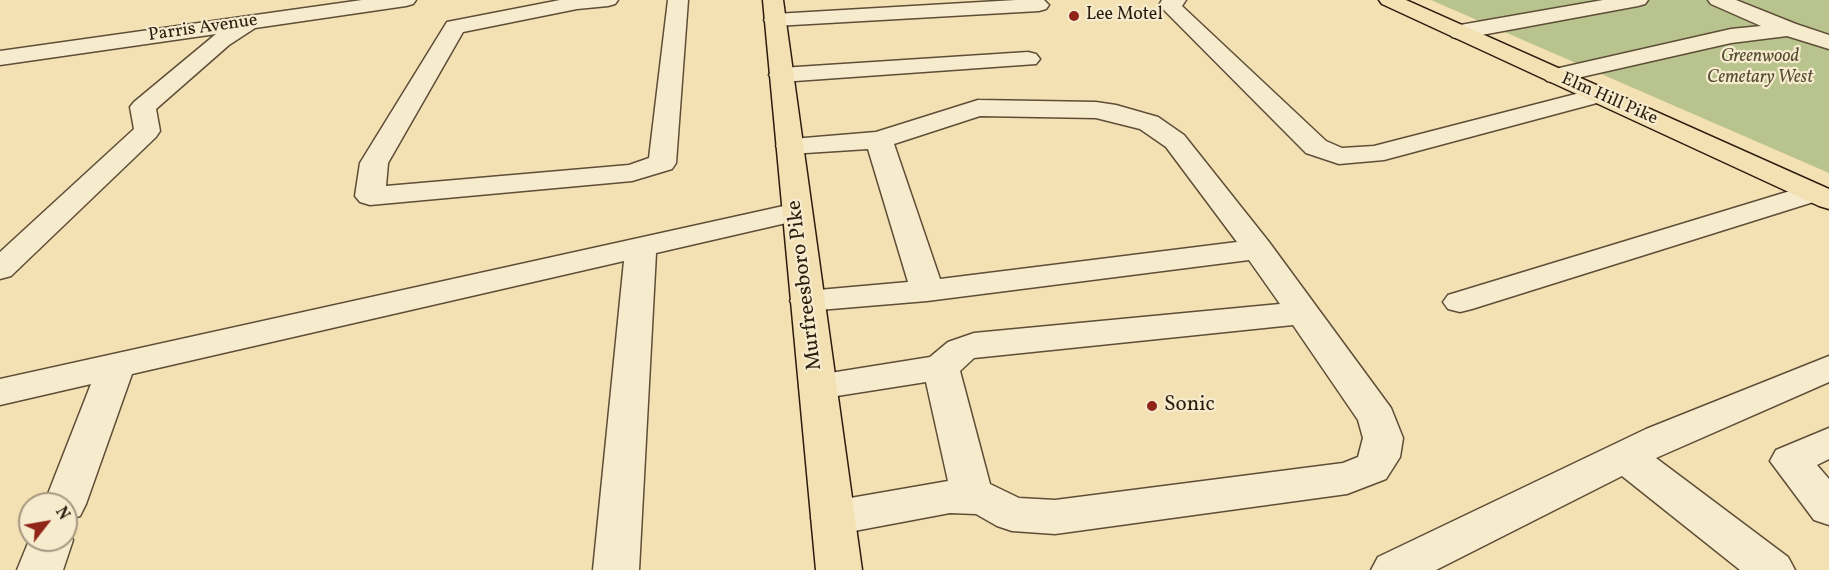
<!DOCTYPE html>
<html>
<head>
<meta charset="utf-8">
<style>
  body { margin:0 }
  #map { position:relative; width:1829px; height:570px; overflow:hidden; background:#f3e0b3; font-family:Vollkorn,serif }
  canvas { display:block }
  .north { position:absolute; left:18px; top:492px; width:60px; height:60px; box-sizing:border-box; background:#f7ebce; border:2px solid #a69881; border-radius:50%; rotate:59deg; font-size:16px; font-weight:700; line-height:24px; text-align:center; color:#2c1c0e }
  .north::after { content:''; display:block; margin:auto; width:21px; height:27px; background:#8f2418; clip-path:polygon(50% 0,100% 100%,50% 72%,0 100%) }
</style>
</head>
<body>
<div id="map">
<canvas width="1829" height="570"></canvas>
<div class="north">N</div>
</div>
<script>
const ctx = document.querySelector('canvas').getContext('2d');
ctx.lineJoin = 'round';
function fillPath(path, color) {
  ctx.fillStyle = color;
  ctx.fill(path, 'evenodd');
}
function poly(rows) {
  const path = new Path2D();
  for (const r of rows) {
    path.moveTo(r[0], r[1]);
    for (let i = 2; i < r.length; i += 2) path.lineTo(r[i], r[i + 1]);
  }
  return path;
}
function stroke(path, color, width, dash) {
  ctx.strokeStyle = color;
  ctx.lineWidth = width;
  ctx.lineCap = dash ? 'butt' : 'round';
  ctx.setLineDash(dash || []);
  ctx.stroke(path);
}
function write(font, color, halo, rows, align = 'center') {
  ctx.font = font + ' Vollkorn,serif';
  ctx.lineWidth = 4.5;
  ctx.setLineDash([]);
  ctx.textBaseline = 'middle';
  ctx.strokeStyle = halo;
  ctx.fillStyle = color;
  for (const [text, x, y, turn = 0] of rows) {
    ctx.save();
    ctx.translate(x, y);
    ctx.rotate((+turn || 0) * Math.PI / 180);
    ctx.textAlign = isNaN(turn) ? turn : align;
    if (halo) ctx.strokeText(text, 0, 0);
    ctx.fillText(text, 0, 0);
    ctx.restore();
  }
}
const green = poly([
  [1431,0,1829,0,1829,173]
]);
const minor = poly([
  [362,0,416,0,413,4,406,6,255,28,229,45,156,109,160,131,156,137,11,276,0,279,0,252,134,129,130,107,134,102,216,34,0,65,0,51,362,0],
  [560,0,618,0,615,4,608,6,577,9,463,32,388,163,386,186,629,165,649,158,668,0,688,0,676,163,672,169,632,181,370,205,360,202,355,196,360,163,447,22,560,0],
  [1016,0,1044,0,1049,5,1046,9,1039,11,775,26,767,25,764,20,767,15,775,14,1016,0],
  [1186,0,1182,6,1326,141,1342,148,1374,146,1599,88,1608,90,1611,95,1608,100,1384,160,1339,164,1306,153,1159,5,1162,0,1186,0],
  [1603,0,1648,0,1645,4,1638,6,1460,39,1452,37,1449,32,1452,27,1460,25,1603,0],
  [1708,0,1736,0,1796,24,1829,35,1829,49,1787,36,1731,43,1555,83,1547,81,1543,76,1547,71,1555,69,1731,29,1761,26,1711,4,1708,0],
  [1028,52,1036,54,1040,59,1036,64,781,82,773,80,769,75,773,70,781,68,1028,52],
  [978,100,1096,102,1116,105,1158,117,1184,135,1269,242,1391,408,1403,438,1400,457,1386,479,1347,494,1055,534,1012,531,997,526,976,514,950,513,833,535,818,530,811,518,818,506,833,501,948,481,926,382,818,399,805,395,799,386,805,377,930,357,948,342,974,333,1280,304,1249,260,927,301,807,311,795,308,790,301,795,294,807,291,908,282,868,149,790,154,780,152,776,146,780,140,876,132,978,100],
  [980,116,1096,118,1140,129,1166,147,1237,242,940,279,894,144,980,116],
  [1293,325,1358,420,1363,438,1358,457,1343,463,1055,500,1019,498,990,484,960,371,974,358,1293,325],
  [1813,184,1823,187,1828,193,1823,199,1472,309,1460,312,1448,309,1443,302,1448,295,1813,184],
  [797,203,808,206,812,212,808,218,656,253,639,570,593,570,624,261,132,374,86,504,80,516,66,520,66,504,44,504,91,384,0,405,0,379,797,203],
  [1829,356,1829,382,1656,458,1788,557,1795,570,1740,570,1622,476,1436,570,1371,570,1378,557,1646,429,1829,356],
  [1829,428,1829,459,1817,465,1829,479,1829,525,1814,520,1770,461,1776,450,1829,428],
  [66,527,73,540,63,570,17,570,30,538,30,540,66,540,66,527]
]);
const major = poly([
  [763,0,783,0,862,570,816,570,763,0],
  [1379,0,1406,0,1829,189,1829,209,1819,206,1382,4,1379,0]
]);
const markers = [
  [1074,16,6,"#8f2418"],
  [1152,406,6,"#8f2418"]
];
const farPoinames = [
  ["Lee Motel",1086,16]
];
const farStreetnames = [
  ["Parris Avenue",203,29,-8],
  ["Elm Hill Pike",1609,100,24]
];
const farParknames = [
  ["Greenwood",1760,58],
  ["Cemetary West",1760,79]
];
const streetNames = [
  ["Murfreesboro Pike",806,285,-97]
];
const poiNames = [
  ["Sonic",1164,406]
];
fillPath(green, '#b8c38e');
stroke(minor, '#5e4d37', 3);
stroke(major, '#2c1c0e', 3);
fillPath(minor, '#f7ebce');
fillPath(major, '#f3e0b3');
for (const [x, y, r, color] of markers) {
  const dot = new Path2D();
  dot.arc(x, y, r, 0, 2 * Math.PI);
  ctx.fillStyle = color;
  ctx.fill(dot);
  stroke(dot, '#f7ebce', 2);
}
write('18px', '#2c1c0e', '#f7ebce', farPoinames, 'left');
write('18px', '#2c1c0e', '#f7ebce', farStreetnames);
write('italic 18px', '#564e34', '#f7ebce', farParknames);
write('21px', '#2c1c0e', '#f7ebce', streetNames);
write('21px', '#2c1c0e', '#f7ebce', poiNames, 'left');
</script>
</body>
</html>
